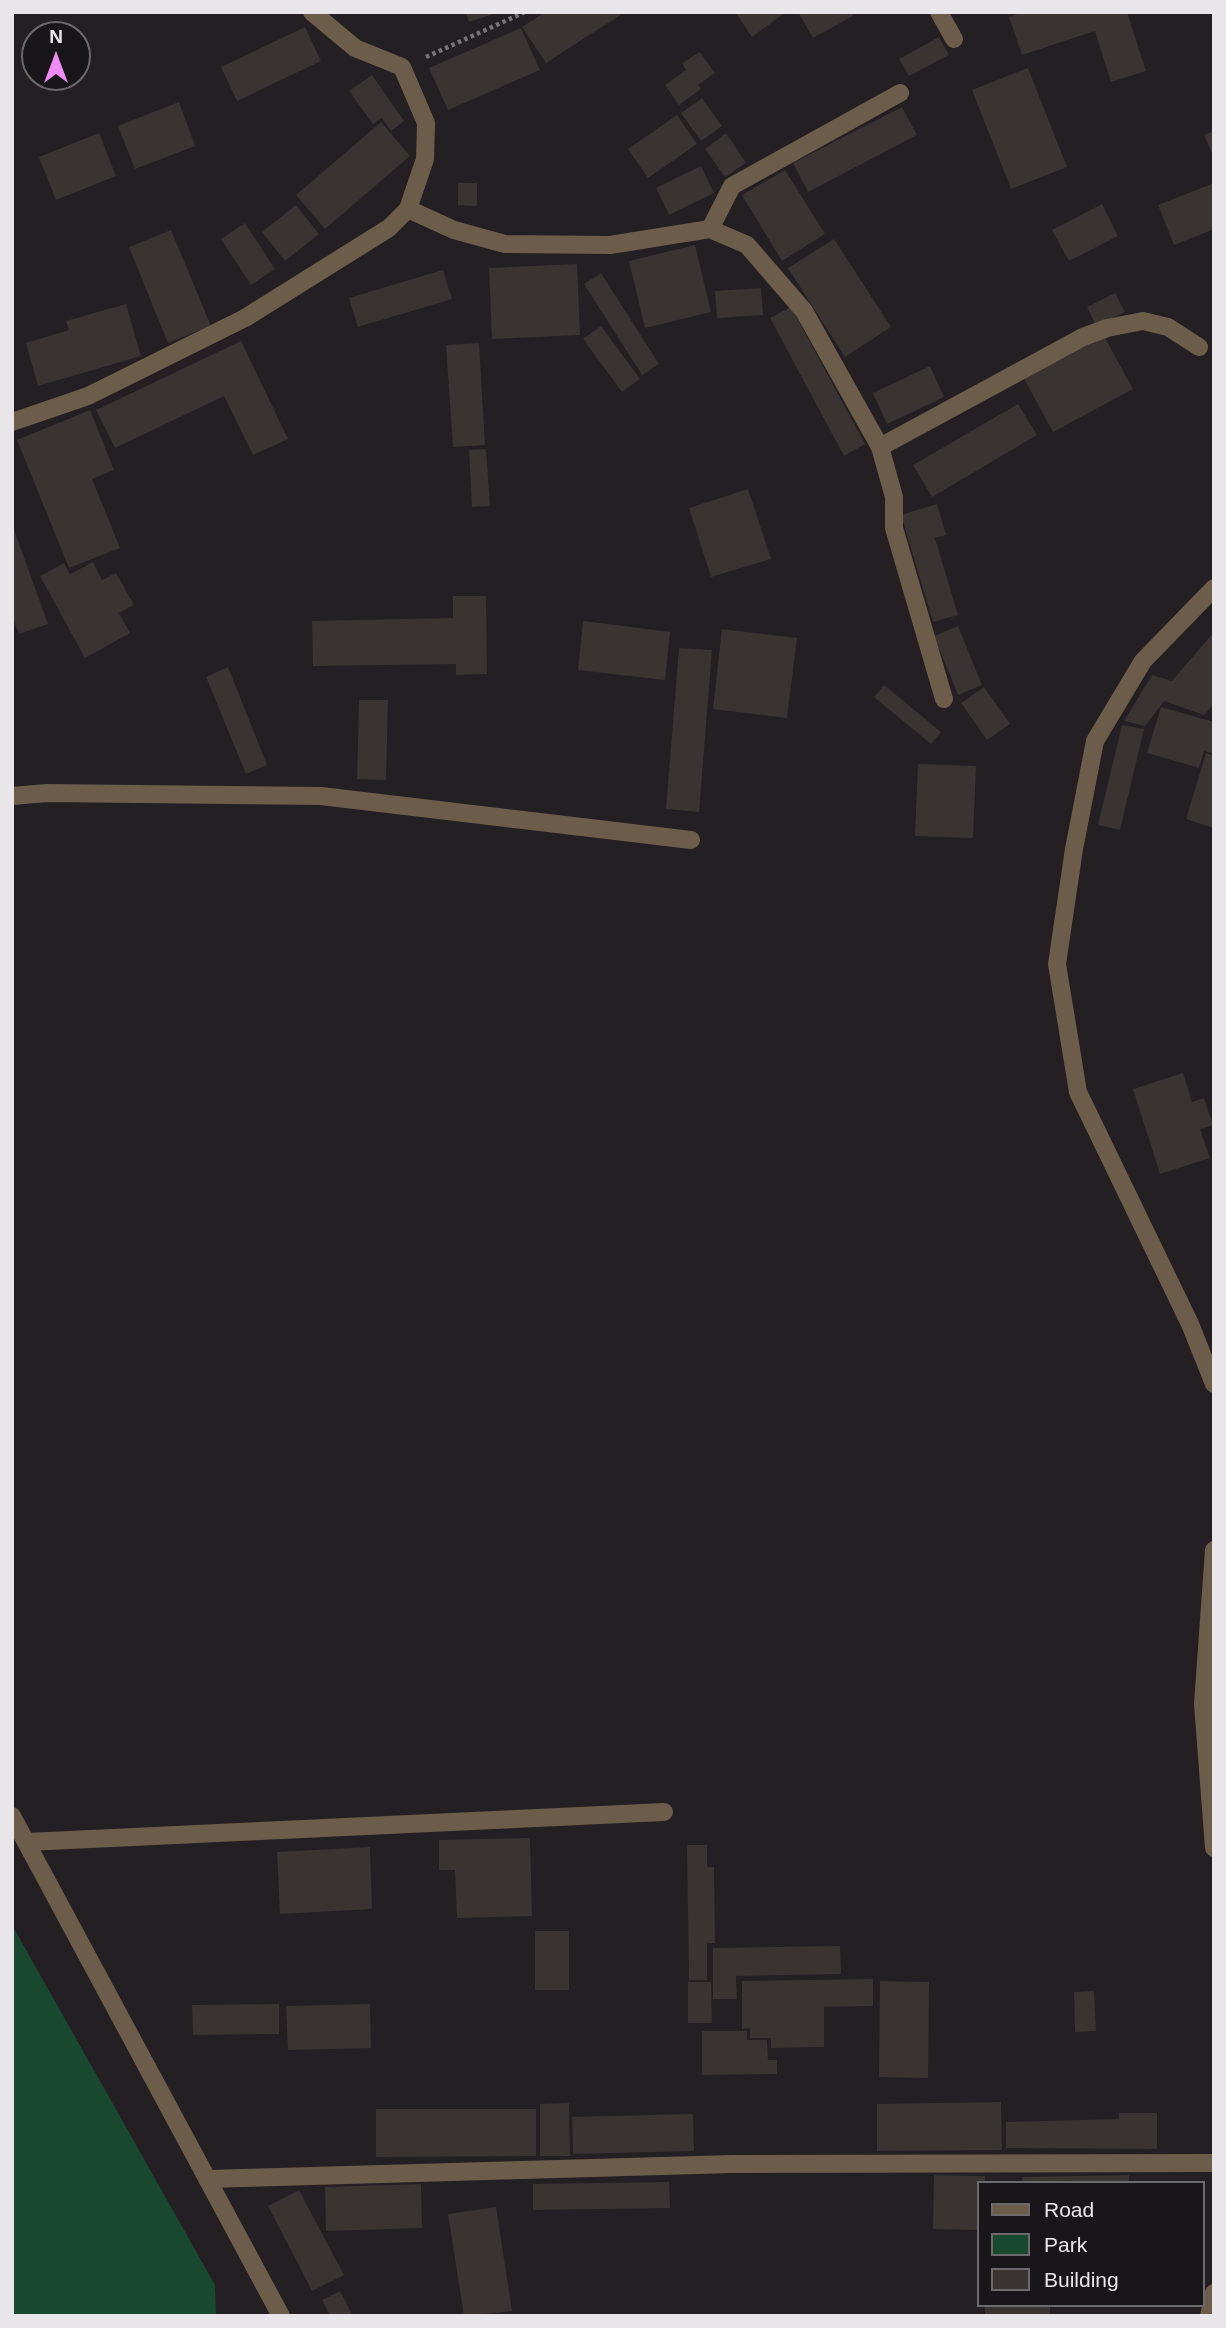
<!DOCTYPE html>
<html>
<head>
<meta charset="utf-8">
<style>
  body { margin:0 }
  #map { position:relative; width:1226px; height:2328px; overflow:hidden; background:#231f23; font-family:Helvetica,sans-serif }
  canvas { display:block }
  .frame { position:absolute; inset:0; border:14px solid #e8e6e8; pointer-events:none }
  .legend { position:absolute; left:977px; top:2181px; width:228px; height:126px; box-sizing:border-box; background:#191619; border:2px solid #6c696c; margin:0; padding:9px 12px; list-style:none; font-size:21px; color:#e8e6e8 }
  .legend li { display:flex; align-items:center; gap:14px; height:35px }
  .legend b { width:35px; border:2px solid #6c696c }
  .north { position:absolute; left:21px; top:21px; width:70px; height:70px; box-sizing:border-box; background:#191619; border:2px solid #6c696c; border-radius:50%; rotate:0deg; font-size:19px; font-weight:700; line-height:28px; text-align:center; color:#e8e6e8 }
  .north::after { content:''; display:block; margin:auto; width:24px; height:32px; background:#f08bf5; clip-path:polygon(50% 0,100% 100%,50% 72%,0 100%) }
</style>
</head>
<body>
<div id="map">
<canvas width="1226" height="2328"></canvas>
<div class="frame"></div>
<ul class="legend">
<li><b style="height:9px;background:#6c5c4a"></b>Road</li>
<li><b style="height:19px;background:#184930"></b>Park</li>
<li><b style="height:19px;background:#393332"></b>Building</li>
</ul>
<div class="north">N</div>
</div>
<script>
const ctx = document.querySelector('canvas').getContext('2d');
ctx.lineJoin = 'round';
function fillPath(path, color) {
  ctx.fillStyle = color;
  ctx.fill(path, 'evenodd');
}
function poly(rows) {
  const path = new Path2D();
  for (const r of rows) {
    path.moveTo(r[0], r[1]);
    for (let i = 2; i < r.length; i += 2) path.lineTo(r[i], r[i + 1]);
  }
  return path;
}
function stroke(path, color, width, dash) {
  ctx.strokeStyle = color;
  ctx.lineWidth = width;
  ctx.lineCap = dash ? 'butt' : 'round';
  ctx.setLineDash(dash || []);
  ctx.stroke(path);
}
const green = poly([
  [12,1925,215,2285,216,2316,12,2316]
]);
const building = poly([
  [466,12,497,12,497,13,469,22],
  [545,12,625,12,546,63,522,27],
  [741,12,786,12,752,37,737,15],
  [798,12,851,12,853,16,813,38],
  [1023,12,1127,12,1146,71,1111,82,1095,31,1022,55,1009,17],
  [305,27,321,61,237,101,221,67],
  [521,28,540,70,448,110,429,68],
  [939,37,949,55,909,76,899,59],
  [700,52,715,73,698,85,701,89,679,105,665,85,686,70,682,63],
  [1028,68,1067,167,1011,189,972,90],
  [372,75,404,121,391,131,382,118,373,124,349,91],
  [702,98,722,126,701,141,681,113],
  [179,102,195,146,135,169,118,126],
  [902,107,917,135,808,192,793,163],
  [677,115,697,144,648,178,628,149],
  [381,122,410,156,325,229,296,195],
  [1214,131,1214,158,1204,135],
  [99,133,116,176,56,200,39,157],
  [726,133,746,163,725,177,705,149],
  [701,166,714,193,669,215,656,188],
  [785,170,825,234,782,261,742,195],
  [458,183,477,183,477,206,458,205],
  [1214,183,1214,229,1174,245,1158,205],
  [1102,204,1118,236,1069,261,1052,230],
  [296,205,319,234,285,261,262,232],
  [245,223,275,269,251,285,221,239],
  [171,230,211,326,168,343,129,247],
  [834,239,891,327,845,357,788,268],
  [695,245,711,312,645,328,629,261],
  [577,264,580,335,492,339,489,268],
  [443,270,452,299,358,327,349,298],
  [601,273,659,364,642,375,584,284],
  [761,288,763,315,717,318,715,291],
  [1115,293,1125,312,1096,326,1087,307],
  [126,304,141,356,38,386,26,343,69,330,66,321],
  [791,307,865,444,844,456,770,318],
  [601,326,640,379,622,392,583,339],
  [1103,334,1133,389,1053,432,1023,377],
  [241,341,288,439,253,455,224,396,115,448,96,410],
  [479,343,485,445,453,447,446,345],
  [930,366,944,397,887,424,873,393],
  [1018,404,1037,435,932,497,913,465],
  [90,410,114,470,92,479,120,548,69,568,17,440],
  [486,449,490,506,472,507,469,450],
  [748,489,771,559,711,577,689,508],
  [937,504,946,535,935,538,958,615,933,622,901,515],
  [13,527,48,624,19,634,12,616],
  [93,562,102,580,116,573,134,605,119,613,130,633,85,658,40,576,64,563,70,574],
  [453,596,486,596,487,674,456,675,456,664,313,666,312,621,453,618],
  [583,621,670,632,665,680,578,670],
  [958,626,982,685,958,695,934,636],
  [722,629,797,638,787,718,713,709],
  [1214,632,1214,704,1204,715,1164,701,1145,726,1124,721,1152,675,1172,681],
  [679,648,712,650,699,812,666,809],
  [228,667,267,765,246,774,206,677],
  [884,685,941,732,931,744,874,697],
  [984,687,1010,724,987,740,961,703],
  [359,700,388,700,386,780,357,779],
  [1161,707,1214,722,1214,754,1204,751,1199,768,1147,753],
  [1122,725,1144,729,1120,830,1098,825],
  [1206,753,1214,755,1214,828,1186,819],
  [918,764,976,766,973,838,915,836],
  [1183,1073,1192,1102,1204,1098,1213,1125,1200,1129,1210,1158,1160,1174,1133,1089],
  [530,1838,532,1916,457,1918,455,1870,439,1870,439,1840],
  [687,1845,707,1845,707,1867,714,1867,715,1943,707,1943,707,1980,689,1980],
  [370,1847,372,1909,280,1914,277,1852],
  [535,1931,569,1931,569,1990,535,1990],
  [840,1946,841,1974,736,1976,737,1999,713,1999,713,1948],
  [873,1979,873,2006,824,2007,824,2047,771,2048,771,2038,750,2038,750,2028,742,2029,742,1981],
  [880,1981,929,1982,928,2078,879,2077],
  [688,1982,711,1982,712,2023,688,2023],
  [1094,1991,1096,2031,1075,2032,1074,1992],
  [279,2004,279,2034,193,2035,192,2005],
  [370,2004,371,2048,288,2050,286,2006],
  [702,2031,747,2031,747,2040,767,2040,768,2060,777,2060,777,2074,702,2075],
  [1001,2102,1002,2150,877,2151,877,2104],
  [569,2103,570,2156,540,2156,540,2104],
  [376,2109,536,2109,536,2156,376,2157],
  [1119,2113,1157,2113,1157,2149,1006,2148,1006,2122,1119,2119],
  [693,2114,694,2151,573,2154,572,2117],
  [934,2175,985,2176,985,2183,979,2183,979,2230,933,2229],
  [1129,2175,1129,2183,1022,2183,1022,2177],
  [669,2182,670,2208,533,2210,533,2184],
  [421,2184,422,2228,326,2231,325,2187],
  [299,2190,344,2275,312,2291,268,2206],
  [496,2207,512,2311,464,2316,448,2214],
  [340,2291,353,2316,330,2316,322,2300],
  [985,2305,1050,2305,1050,2316,985,2316]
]);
const path = poly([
  [426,57,525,12]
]);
const minor = poly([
  [939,12,954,39],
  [408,209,454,230,505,244,610,245,710,229,747,245,804,311,880,447,894,497,894,528,944,699],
  [710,229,732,186,900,93],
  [12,422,88,396,245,318,389,228,408,209,425,159,426,123,402,67,355,48,312,12],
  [880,447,1083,337,1107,328,1143,321,1168,327,1199,347],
  [1214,588,1143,661,1095,741,1074,849,1057,964,1078,1092,1190,1324,1214,1384],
  [12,796,47,793,321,796,691,840],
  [1214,1550,1203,1704,1214,1848],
  [12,1816,281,2316],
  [27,1842,664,1812],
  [207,2179,732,2164,1214,2163],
  [1209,2316,1214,2293]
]);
fillPath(green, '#184930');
fillPath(building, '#393332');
stroke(path, '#787578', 4.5, [3.5, 3.5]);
stroke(minor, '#6c5c4a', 18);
</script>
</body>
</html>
